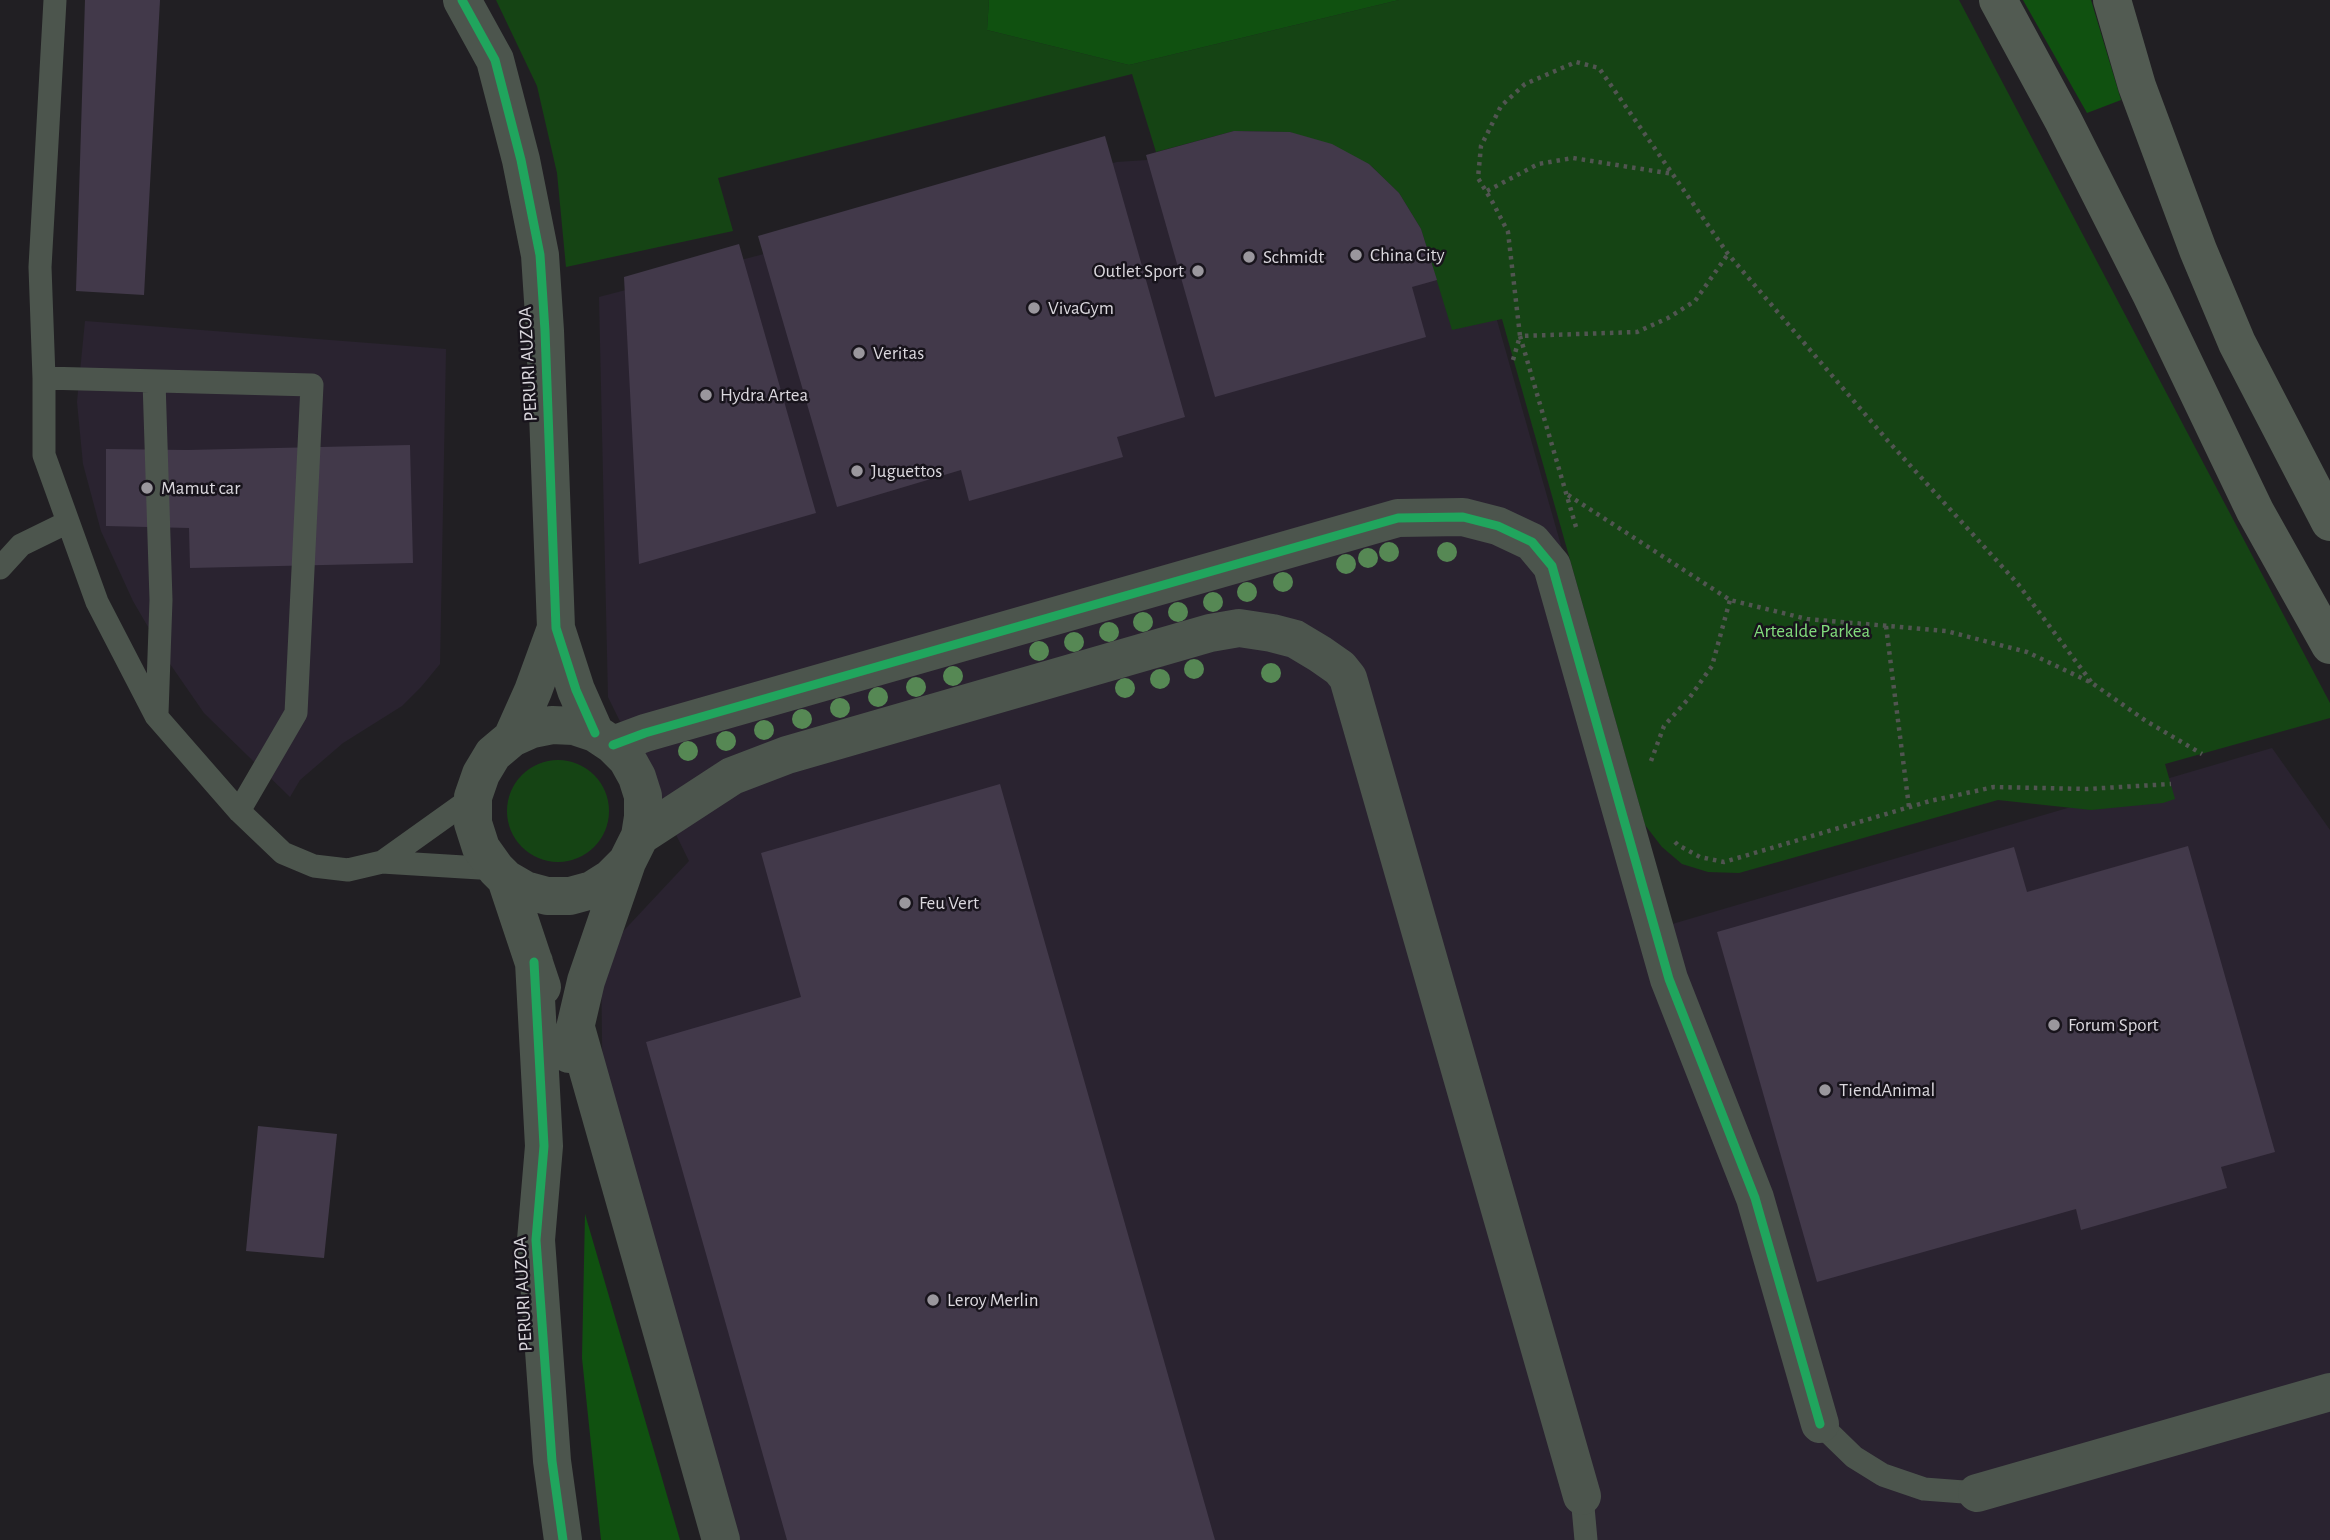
<!DOCTYPE html>
<html>
<head>
<meta charset="utf-8">
<style>
  body { margin:0 }
  canvas { display:block; background:#211f23 }
</style>
</head>
<body>
<canvas width="2330" height="1540"></canvas>
<script>
const ctx = document.querySelector('canvas').getContext('2d');
ctx.lineJoin = 'round';
function fillPath(path, color) {
  ctx.fillStyle = color;
  ctx.fill(path, 'evenodd');
}
function poly(rows) {
  const path = new Path2D();
  for (const r of rows) {
    if (r.length === 3) {
      path.moveTo(r[0] + r[2], r[1]);
      path.arc(r[0], r[1], r[2], 0, 2 * Math.PI);
      continue;
    }
    path.moveTo(r[0], r[1]);
    for (let i = 2; i < r.length; i += 2) path.lineTo(r[i], r[i + 1]);
  }
  return path;
}
function stroke(path, color, width, dash) {
  ctx.strokeStyle = color;
  ctx.lineWidth = width;
  ctx.lineCap = dash ? 'butt' : 'round';
  ctx.setLineDash(dash || []);
  ctx.stroke(path);
}
function write(font, color, halo, rows, align = 'center') {
  ctx.font = font + ' "Alegreya Sans",sans-serif';
  ctx.lineWidth = 5;
  ctx.setLineDash([]);
  ctx.textBaseline = 'middle';
  ctx.strokeStyle = halo;
  ctx.fillStyle = color;
  for (const [text, x, y, turn = 0] of rows) {
    ctx.save();
    ctx.translate(x, y);
    ctx.rotate((+turn || 0) * Math.PI / 180);
    ctx.textAlign = isNaN(turn) ? turn : align;
    if (halo) ctx.strokeText(text, 0, 0);
    ctx.fillText(text, 0, 0);
    ctx.restore();
  }
}
const built = poly([
  [1331,148,1467,215,1669,925,2272,748,2330,830,2330,1540,728,1540,603,1118,601,955,689,861,608,697,599,297,1117,162],
  [85,321,446,349,440,664,421,687,402,706,343,743,300,780,290,797,204,713,168,661,133,601,101,531,83,464,77,402]
]);
const green = poly([
  [496,0,989,0,987,30,1129,65,1399,0,1959,0,2330,703,2330,718,2165,764,2175,799,2163,803,2091,810,1998,800,1739,873,1708,872,1682,864,1662,847,1645,825,1502,319,1452,330,1421,229,1399,193,1369,164,1290,132,1234,131,1156,152,1132,74,718,178,733,231,566,267,557,173,537,86],
  [558,811,51]
]);
const forest = poly([
  [989,0,1399,0,1129,65,987,30],
  [2023,0,2091,0,2121,100,2087,113],
  [585,1214,680,1540,601,1540,582,1358]
]);
const building = poly([
  [85,0,160,0,144,295,76,291],
  [1234,131,1290,132,1332,144,1369,164,1399,193,1421,229,1437,280,1412,287,1426,337,1215,397,1146,155],
  [1105,136,1185,417,1117,437,1123,457,969,501,961,470,837,507,758,236],
  [739,244,816,513,639,564,624,277],
  [410,445,413,563,190,568,189,528,106,526,106,449,187,450],
  [1000,784,1041,929,1215,1540,787,1540,646,1042,801,997,761,853],
  [2188,846,2275,1152,2221,1167,2227,1188,2081,1230,2076,1209,1817,1282,1717,932,2014,847,2027,892],
  [258,1126,337,1134,324,1258,246,1251]
]);
const path = poly([
  [1487,191,1538,164,1573,158,1673,174],
  [1513,360,1520,336,1508,232,1493,203,1478,178,1481,146,1501,106,1525,84,1576,62,1599,68,1728,254,1888,441,2018,584,2092,683],
  [1568,495,1730,600,1807,619,1946,631,2027,652,2092,683,2146,721,2202,754],
  [1576,527,1520,336,1637,332,1668,318,1695,301,1728,254],
  [1886,626,1909,807],
  [1651,761,1664,726,1690,697,1712,666,1730,600],
  [1675,842,1678,845,1700,857,1724,862,1930,801,1994,787,2087,789,2171,784]
]);
const lane = poly([
  [55,0,40,267,44,378,44,455,97,602,156,716,239,811,283,853,314,866,348,870,382,862,496,869],
  [44,378,312,385,296,713,239,811],
  [154,381,161,600,157,713],
  [0,568,21,545,68,522],
  [382,862,473,797],
  [1820,1424,1854,1457,1883,1475,1924,1489,1977,1493],
  [1582,1496,1586,1540]
]);
const street = poly([
  [462,0,495,60,521,160,540,255,545,331,556,628,576,690,595,733],
  [512,738,532,729,552,725,574,726,595,733,613,745,627,759,637,777,643,796,643,817,640,836,627,862,611,878,592,890,570,896,547,896,525,890,506,879,496,869,481,848,473,823,473,797,481,774,493,754,512,738,533,691,556,628],
  [613,745,645,733,1398,518,1463,517,1498,526,1532,542,1552,566,1669,979,1755,1198,1820,1424],
  [640,836,732,776,787,755,1210,633,1239,628,1272,633,1295,639,1320,654,1340,668,1348,678,1582,1496],
  [506,879,542,987],
  [534,962,544,1146,536,1240,552,1461,563,1540],
  [576,1028,721,1540],
  [569,1054,586,981,627,862],
  [1977,1493,2330,1392]
]);
const highway = poly([
  [1998,0,2063,120,2151,294,2255,511,2330,645],
  [2112,0,2137,86,2198,250,2237,343,2330,522]
]);
const cycleway = poly([
  [462,0,495,60,521,160,540,255,545,331,556,628,576,690,595,733],
  [613,745,645,733,1398,518,1463,517,1498,526,1532,542,1552,566,1669,979,1755,1198,1820,1424],
  [534,962,544,1146,536,1240,552,1461,563,1540]
]);
const trees = [
  [1389,552],
  [1447,552],
  [1368,558],
  [1346,564],
  [1283,582],
  [1247,592],
  [1213,602],
  [1178,612],
  [1143,622],
  [1109,632],
  [1074,642],
  [1039,651],
  [1194,669],
  [1271,673],
  [953,676],
  [1160,679],
  [916,687],
  [1125,688],
  [878,697],
  [840,708],
  [802,719],
  [764,730],
  [726,741],
  [688,751]
];
const markers = [
  [1356,255,7,"#9a979d"],
  [1249,257,7,"#9a979d"],
  [1198,271,7,"#9a979d"],
  [1034,308,7,"#9a979d"],
  [859,353,7,"#9a979d"],
  [706,395,7,"#9a979d"],
  [857,471,7,"#9a979d"],
  [147,488,7,"#9a979d"],
  [905,903,7,"#9a979d"],
  [2054,1025,7,"#9a979d"],
  [1825,1090,7,"#9a979d"],
  [933,1300,7,"#9a979d"]
];
const poiNames = [
  ["China City",1370,255],
  ["Schmidt",1263,257],
  ["Outlet Sport",1184,271,"right"],
  ["VivaGym",1048,308],
  ["Veritas",873,353],
  ["Hydra Artea",720,395],
  ["Juguettos",871,471],
  ["Mamut car",161,488],
  ["Feu Vert",919,903],
  ["Forum Sport",2068,1025],
  ["TiendAnimal",1839,1090],
  ["Leroy Merlin",947,1300]
];
const streetNames = [
  ["PERURI AUZOA",528,364,-93],
  ["PERURI AUZOA",523,1294,-93]
];
const parkNames = [
  ["Artealde Parkea",1812,631]
];
fillPath(built, '#2a2330');
fillPath(green, '#154414');
fillPath(forest, '#105110');
fillPath(building, '#42394a');
stroke(path, '#515551', 4.5, [3.5, 5]);
stroke(lane, '#4c554d', 23);
stroke(street, '#4c554d', 38);
stroke(highway, '#525b52', 38);
stroke(cycleway, '#20a55d', 9);
ctx.fillStyle = '#568854';
for (const [x, y] of trees) {
  ctx.beginPath();
  ctx.arc(x, y, 10, 0, 2 * Math.PI);
  ctx.fill();
}
for (const [x, y, r, color] of markers) {
  const dot = new Path2D();
  dot.arc(x, y, r, 0, 2 * Math.PI);
  ctx.fillStyle = color;
  ctx.fill(dot);
  stroke(dot, '#18141c', 2.5);
}
write('19px', '#dbd8de', '#18141c', poiNames, 'left');
write('19px', '#dbd8de', '#18141c', streetNames);
write('19px', '#82dd7d', '#18141c', parkNames);
</script>
</body>
</html>
